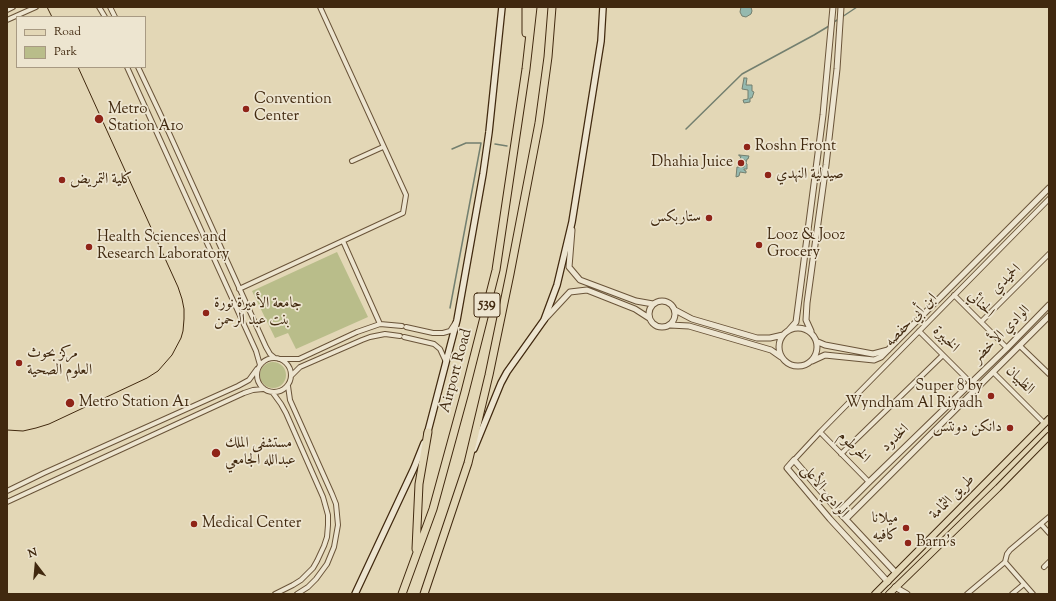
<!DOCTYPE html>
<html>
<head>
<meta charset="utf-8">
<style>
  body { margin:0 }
  #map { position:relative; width:1056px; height:601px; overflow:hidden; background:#e3d7b6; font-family:"Sorts Mill Goudy",serif }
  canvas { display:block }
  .frame { position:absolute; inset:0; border:8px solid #41290f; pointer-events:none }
  .legend { position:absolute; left:16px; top:16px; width:130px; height:52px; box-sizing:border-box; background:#ede5d0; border:1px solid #a89a83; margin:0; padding:5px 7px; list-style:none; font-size:12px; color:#41290f }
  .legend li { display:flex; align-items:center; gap:8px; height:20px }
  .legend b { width:20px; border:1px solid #a89a83 }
  .north { position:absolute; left:16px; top:545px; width:40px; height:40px; -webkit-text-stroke:3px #ede5d0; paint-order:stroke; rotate:344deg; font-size:11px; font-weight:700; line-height:16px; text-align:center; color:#41290f }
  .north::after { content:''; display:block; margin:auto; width:14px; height:18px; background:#41290f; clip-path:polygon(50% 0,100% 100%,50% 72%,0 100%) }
</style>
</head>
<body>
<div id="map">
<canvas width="1056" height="601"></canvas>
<div class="frame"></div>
<ul class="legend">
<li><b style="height:5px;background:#e3d7b6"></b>Road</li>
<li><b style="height:11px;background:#b9bd8a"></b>Park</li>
</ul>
<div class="north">N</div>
</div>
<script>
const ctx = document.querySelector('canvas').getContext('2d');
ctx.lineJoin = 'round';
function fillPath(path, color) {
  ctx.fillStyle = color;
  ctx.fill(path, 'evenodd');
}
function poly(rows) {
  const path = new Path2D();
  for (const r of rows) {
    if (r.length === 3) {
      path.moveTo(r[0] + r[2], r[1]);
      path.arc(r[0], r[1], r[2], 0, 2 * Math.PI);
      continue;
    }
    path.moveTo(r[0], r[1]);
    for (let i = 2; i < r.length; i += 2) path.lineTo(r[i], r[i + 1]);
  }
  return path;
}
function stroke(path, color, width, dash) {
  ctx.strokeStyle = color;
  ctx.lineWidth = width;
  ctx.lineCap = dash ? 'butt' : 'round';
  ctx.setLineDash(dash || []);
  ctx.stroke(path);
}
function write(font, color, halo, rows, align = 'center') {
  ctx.font = font + ' "Sorts Mill Goudy",Amiri,serif';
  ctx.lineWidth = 3.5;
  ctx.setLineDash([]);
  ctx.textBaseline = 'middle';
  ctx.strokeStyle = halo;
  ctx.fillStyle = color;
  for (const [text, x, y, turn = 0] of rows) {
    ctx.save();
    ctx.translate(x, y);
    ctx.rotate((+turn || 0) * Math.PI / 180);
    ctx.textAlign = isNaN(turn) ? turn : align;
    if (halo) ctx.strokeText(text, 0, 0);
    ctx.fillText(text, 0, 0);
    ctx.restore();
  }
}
const green = poly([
  [337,252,368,317,296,349,288,333,275,338,252,291],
  [273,375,13]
]);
const water = poly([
  [741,7,751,7,752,11,751,14,746,17,742,16,740,12,741,7],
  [744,78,747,78,746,85,752,85,752,91,754,92,752,98,750,98,750,102,744,103,743,100,748,99,748,90,742,89,744,78],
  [739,155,749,156,748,159,747,159,746,163,747,164,747,169,744,169,744,170,746,171,746,173,740,172,739,176,736,177,737,167,744,167,745,160,740,159,741,156,739,156,739,155]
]);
const stream = poly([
  [842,17,857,7],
  [832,23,839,19],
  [686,129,742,74,814,35,829,26],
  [495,144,507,146],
  [450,308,481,143,466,143,452,149]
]);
const minor = poly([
  [99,7,105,17],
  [110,7,115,17],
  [7,10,13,7],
  [7,20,36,7],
  [127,67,256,351,260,365],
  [138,67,165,124,266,347,270,354,275,358],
  [352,161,383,147],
  [343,241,380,324],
  [239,289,403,213,406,195,320,7],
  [954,295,1007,348],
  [981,322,1049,254],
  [406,327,433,333,443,333,450,331,455,323],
  [919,331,971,383],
  [404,337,434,344,440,349,446,362],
  [1020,346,1049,374],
  [274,375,17],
  [279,359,299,359,357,332,380,324,402,326],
  [993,372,1045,424],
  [291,376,300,367,362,340,370,337,385,334,400,336],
  [288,386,290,400,332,494,336,504,338,525,334,547,327,564,316,579,308,587,297,594],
  [273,393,281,404,286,413,323,497,328,515,328,525,327,537,324,546,317,561,313,568,301,580,293,585,275,594],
  [820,432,869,482],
  [841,454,943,355],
  [794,460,820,432,1049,199],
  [7,491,44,473,238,386,249,380,257,369],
  [7,502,244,393,253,390,263,389],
  [1041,524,1049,533],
  [1005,562,1033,594],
  [1044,567,1049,562],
  [967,594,1005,562,1007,554,1010,550,1049,517],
  [1012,594,1024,584]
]);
const tertiary = poly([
  [572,230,569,267,580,280,636,301,653,304],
  [662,314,13],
  [675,310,692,319,757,338,770,338,783,335],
  [544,320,570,292,587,290,635,309,649,318],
  [670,325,689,326,771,350,781,357],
  [798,347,19],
  [788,331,796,322,823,115,833,7],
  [811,331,806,320,807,303,826,165,837,69,841,7],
  [818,342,825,345,873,354,888,350],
  [812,361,825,355,874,360,881,357,1049,188],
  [839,512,869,482,1007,348,1049,305],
  [846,519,1049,316],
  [888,582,830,519,787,468,794,460,839,512,896,573],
  [895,587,907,594]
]);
const secondary = poly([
  [427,435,457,320,483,174,489,132,502,7],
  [474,449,501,383,507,372,544,320,557,285,572,222,601,41,603,7],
  [355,594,414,468,424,443]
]);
const primary = poly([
  [875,594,1049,419],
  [889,594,998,488,1049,436]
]);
const motorway = poly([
  [526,33,526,7],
  [416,549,419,484,428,432],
  [402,594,433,509,465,392,496,270,526,69,533,7],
  [424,594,468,463,489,375,510,274,539,123,548,57,552,7]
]);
const tram = poly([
  [47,7,52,17],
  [7,430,23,431,36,428,49,424,147,378,158,371,172,355,181,338,183,331,184,319,184,309,182,299,178,287,78,67]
]);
const markers = [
  [246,109,4,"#8f2418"],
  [99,119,5,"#8f2418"],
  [747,147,4,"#8f2418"],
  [741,163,4,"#8f2418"],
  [768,175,4,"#8f2418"],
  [62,180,4,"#8f2418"],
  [709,218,4,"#8f2418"],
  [759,245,4,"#8f2418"],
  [89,247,4,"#8f2418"],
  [206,313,4,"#8f2418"],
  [19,363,4,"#8f2418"],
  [991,396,4,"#8f2418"],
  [70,403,5,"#8f2418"],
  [1010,428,4,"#8f2418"],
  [216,453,5,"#8f2418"],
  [194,524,4,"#8f2418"],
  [906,528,4,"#8f2418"],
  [908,543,4,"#8f2418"]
];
const shields = [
  [487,305,26]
];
const shieldNames = [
  ["539",487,305]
];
const poiNames = [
  ["Convention",254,100],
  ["Center",254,117],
  ["Metro",108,110],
  ["Station A10",108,127],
  ["Roshn Front",755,147],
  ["Dhahia Juice",733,163,"right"],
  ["صيدلية النهدي",776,175],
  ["كلية التمريض",70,180],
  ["ستاربكس",701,218,"right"],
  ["Looz & Jooz",767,236],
  ["Grocery",767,253],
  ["Health Sciences and",97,238],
  ["Research Laboratory",97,255],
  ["جامعة الأميرة نورة",214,304],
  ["بنت عبد الرحمن",214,321],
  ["مركز بحوث",27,354],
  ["العلوم الصحية",27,371],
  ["Super 8 by",983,387,"right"],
  ["Wyndham Al Riyadh",983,404,"right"],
  ["Metro Station A1",79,403],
  ["دانكن دونتس",1002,428,"right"],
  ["مستشفى الملك",225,444],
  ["عبدالله الجامعي",225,461],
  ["ميلانا",898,519,"right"],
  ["كافيه",898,536,"right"],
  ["Medical Center",202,524],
  ["Barn's",916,543]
];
const streetNames = [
  ["الحميدي",1007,280,-45],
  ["الحنائي",980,305,45],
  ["ابن أبي حفصه",912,321,-46],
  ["الوادي الأخضر",1002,335,-45],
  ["الخبيرة",945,340,45],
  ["Airport Road",457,371,-75],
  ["الظبيان",1019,381,45],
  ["الخدود",896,439,-44],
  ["الخرطوم",853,448,45],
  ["الوادي الأعلى",824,492,50],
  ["طريق الثمامة",953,498,-45]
];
fillPath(green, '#b9bd8a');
fillPath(water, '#95b9af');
stroke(water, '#737f6f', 1);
stroke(stream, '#737f6f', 1.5);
stroke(minor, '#6a5439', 6);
stroke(tertiary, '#6a5439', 7);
stroke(secondary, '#41290f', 8);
stroke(primary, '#41290f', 8);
stroke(motorway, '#41290f', 9);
stroke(minor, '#ede5d0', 4);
stroke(tertiary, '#ede5d0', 5);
stroke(secondary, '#ede5d0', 5.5);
stroke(primary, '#e3d7b6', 6);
stroke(motorway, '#e3d7b6', 7);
stroke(tram, '#41290f', 1);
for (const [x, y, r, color] of markers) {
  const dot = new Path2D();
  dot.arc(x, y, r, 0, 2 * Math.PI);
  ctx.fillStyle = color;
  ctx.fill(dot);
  stroke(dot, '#ede5d0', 1.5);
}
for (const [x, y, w] of shields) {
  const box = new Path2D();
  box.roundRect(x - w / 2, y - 12, w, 24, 3);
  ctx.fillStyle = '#ede5d0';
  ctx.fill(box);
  stroke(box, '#41290f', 1);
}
write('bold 14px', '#41290f', null, shieldNames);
write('15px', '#41290f', '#ede5d0', poiNames, 'left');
write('15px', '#41290f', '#ede5d0', streetNames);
</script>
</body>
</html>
